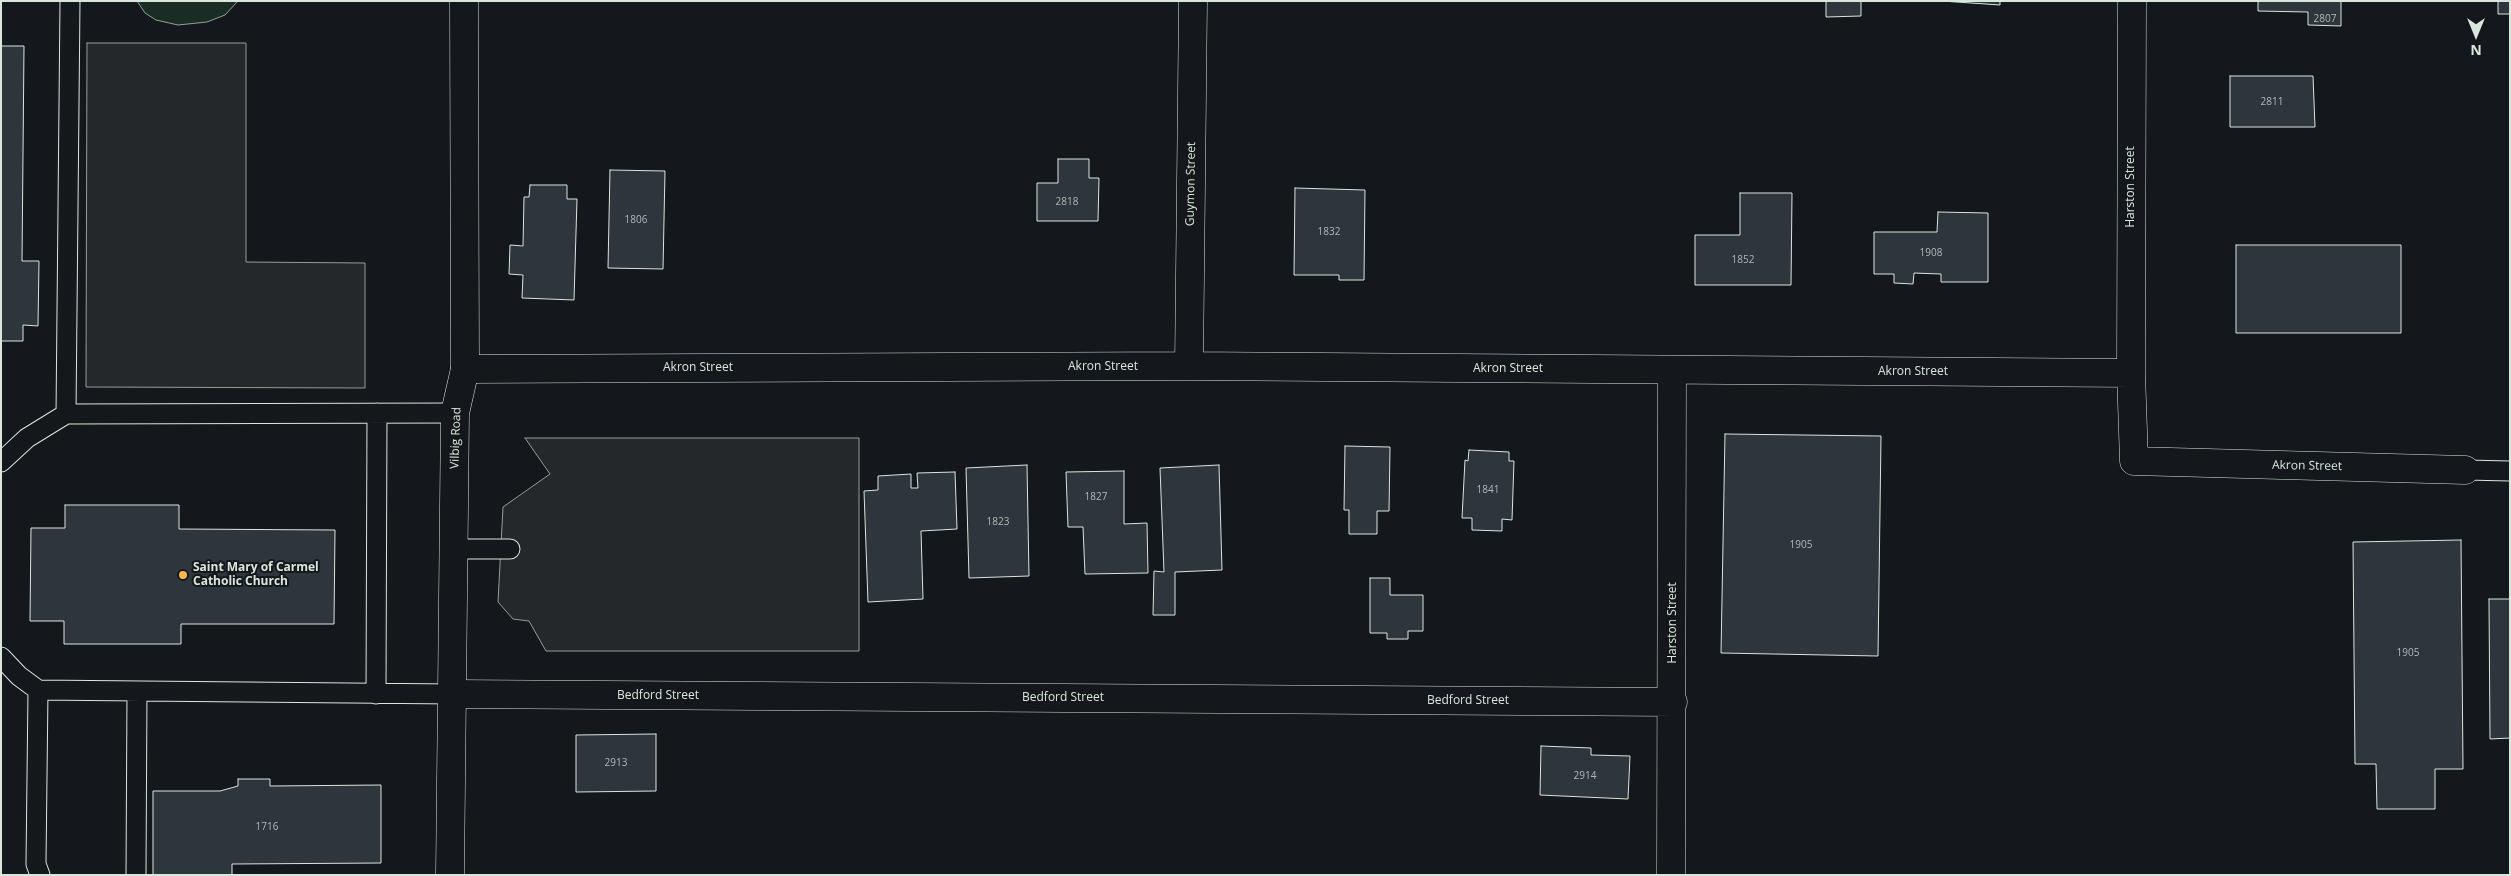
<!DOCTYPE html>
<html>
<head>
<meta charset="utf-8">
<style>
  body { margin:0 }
  #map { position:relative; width:2511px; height:876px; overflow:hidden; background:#14181c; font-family:"Open Sans",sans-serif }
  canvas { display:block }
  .frame { position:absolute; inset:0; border:2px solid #d8e6dc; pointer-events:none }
  .north { position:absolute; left:2451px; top:10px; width:50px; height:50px; -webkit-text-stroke:4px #14181c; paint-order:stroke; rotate:180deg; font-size:14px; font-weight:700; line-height:20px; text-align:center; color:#d8e6dc }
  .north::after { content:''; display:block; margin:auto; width:18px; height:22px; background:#d8e6dc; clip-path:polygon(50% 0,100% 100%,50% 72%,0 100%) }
</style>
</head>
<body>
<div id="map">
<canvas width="2511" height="876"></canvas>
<div class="frame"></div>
<div class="north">N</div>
</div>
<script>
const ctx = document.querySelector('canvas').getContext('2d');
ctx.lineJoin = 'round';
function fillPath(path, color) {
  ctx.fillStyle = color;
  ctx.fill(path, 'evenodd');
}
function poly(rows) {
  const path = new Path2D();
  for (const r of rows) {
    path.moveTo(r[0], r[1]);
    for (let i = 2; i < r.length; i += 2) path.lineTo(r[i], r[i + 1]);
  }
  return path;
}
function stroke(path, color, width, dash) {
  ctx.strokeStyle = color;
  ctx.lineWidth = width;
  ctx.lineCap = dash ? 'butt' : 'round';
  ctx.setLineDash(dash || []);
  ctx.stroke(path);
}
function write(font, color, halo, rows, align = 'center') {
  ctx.font = font + ' "Open Sans",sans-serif';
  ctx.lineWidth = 4;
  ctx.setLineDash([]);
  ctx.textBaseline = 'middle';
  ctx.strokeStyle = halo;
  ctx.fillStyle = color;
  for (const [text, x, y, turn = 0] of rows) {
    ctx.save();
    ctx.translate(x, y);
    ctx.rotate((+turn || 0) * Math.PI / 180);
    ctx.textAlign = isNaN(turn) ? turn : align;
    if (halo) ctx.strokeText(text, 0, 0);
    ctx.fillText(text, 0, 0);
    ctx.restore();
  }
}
const green = poly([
  [137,1,238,1,225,15,207,22,178,25,156,20,145,13,137,1]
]);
const parking = poly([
  [87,43,246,43,246,262,365,263,365,388,86,387,87,43],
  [525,438,859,438,859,651,546,651,529,621,513,619,498,602,503,507,550,474,525,438]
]);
const building = poly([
  [1826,1,1861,1,1861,16,1826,17,1826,1],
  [1942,1,2000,1,2000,5,1942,1],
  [2258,1,2341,1,2341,26,2308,25,2308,12,2258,11,2258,1],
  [2498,1,2510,1,2510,14,2498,14,2498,1],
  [1,46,24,46,22,261,39,261,38,326,23,325,23,341,1,341,1,46],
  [2230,76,2313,76,2315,127,2230,127,2230,76],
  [1058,159,1089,159,1089,178,1099,178,1098,221,1037,221,1037,183,1058,183,1058,159],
  [610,170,665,171,663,269,608,268,610,170],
  [530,185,567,185,567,199,577,199,574,300,522,298,523,275,509,274,510,245,523,246,524,197,529,197,530,185],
  [1295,188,1365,190,1364,280,1339,280,1339,275,1294,275,1295,188],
  [1740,193,1792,193,1791,285,1695,285,1695,235,1740,235,1740,193],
  [1938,212,1988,213,1988,282,1941,282,1941,274,1914,273,1913,284,1894,283,1894,274,1874,274,1874,232,1937,232,1938,212],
  [2236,245,2401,245,2401,333,2236,333,2236,245],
  [1725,434,1881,436,1878,656,1721,653,1725,434],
  [1345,446,1390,447,1389,511,1377,511,1377,534,1349,534,1349,510,1344,510,1345,446],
  [1469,450,1509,452,1509,461,1514,461,1512,520,1502,519,1502,531,1472,530,1472,518,1462,518,1465,460,1468,461,1469,450],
  [1027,465,1029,576,969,578,966,468,1027,465],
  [1219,465,1222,570,1175,572,1175,615,1153,615,1154,571,1164,572,1160,468,1219,465],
  [1124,471,1124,524,1147,523,1148,573,1085,574,1083,527,1068,527,1066,472,1124,471],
  [955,472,957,529,921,531,923,599,868,602,864,491,878,490,878,476,911,474,911,488,918,488,917,473,955,472],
  [65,505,179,505,179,529,335,530,334,624,181,624,181,644,64,644,64,621,30,621,31,528,65,528,65,505],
  [2461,540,2463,769,2435,769,2435,809,2377,809,2376,764,2355,764,2353,542,2461,540],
  [1370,578,1390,578,1390,595,1423,595,1423,631,1408,631,1408,639,1387,639,1387,633,1370,633,1370,578],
  [2489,599,2510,599,2510,738,2490,739,2489,599],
  [656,734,656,791,576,792,576,735,656,734],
  [1541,746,1591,748,1591,755,1630,756,1628,799,1540,795,1541,746],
  [238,779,270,779,270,786,381,785,381,863,232,864,232,875,153,875,153,791,220,791,238,786,238,779]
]);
const service = poly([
  [70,1,66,414,455,413],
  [1,462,27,438,66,414],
  [2465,470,2510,471],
  [454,549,510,549],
  [1,657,19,676,38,690],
  [376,694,377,413],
  [40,875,36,864,38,690,454,694],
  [136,875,137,691]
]);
const minor = poly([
  [2132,1,2131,373,2134,461,2465,470],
  [1189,366,1193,1],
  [465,369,1189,366,2131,373],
  [454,694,1673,702],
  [1671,875,1672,370]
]);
const tertiary = poly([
  [450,875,455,413,465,369,464,1]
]);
const markers = [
  [183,575,5,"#ffb74d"]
];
const numberNames = [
  ["2807",2325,19],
  ["2811",2272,102],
  ["2818",1067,202],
  ["1806",636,220],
  ["1832",1329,232],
  ["1908",1931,253],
  ["1852",1743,260],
  ["1841",1488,490],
  ["1827",1096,497],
  ["1823",998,522],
  ["1905",1801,545],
  ["1905",2408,653],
  ["2913",616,763],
  ["2914",1585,776],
  ["1716",267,827]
];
const streetNames = [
  ["Guymon Street",1191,184,-89],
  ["Harston Street",2131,187,-90],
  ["Akron Street",1103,367],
  ["Akron Street",698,368],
  ["Akron Street",1508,369],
  ["Akron Street",1913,372],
  ["Vilbig Road",456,438,-88],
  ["Akron Street",2307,466,1],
  ["Harston Street",1673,623,-90],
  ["Bedford Street",658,696],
  ["Bedford Street",1063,698],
  ["Bedford Street",1468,701]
];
const poiNames = [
  ["Saint Mary of Carmel",193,568],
  ["Catholic Church",193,582]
];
fillPath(green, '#1a2d24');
stroke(green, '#939e99', 1);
fillPath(parking, '#24282b');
stroke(parking, '#939e99', 1);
fillPath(building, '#2c363c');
stroke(building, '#d8e6dc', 1);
stroke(service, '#d8e6dc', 21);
stroke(minor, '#d8e6dc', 29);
stroke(tertiary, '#d8e6dc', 29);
stroke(service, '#14181c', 19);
stroke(minor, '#14181c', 28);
stroke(tertiary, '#14181c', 28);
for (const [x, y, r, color] of markers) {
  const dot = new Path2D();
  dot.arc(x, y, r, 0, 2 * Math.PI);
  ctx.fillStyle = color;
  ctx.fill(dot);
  stroke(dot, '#14181c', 2);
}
write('10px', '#adbab4', null, numberNames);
write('12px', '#d8e6dc', '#14181c', streetNames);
write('bold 12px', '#d8e6dc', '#14181c', poiNames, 'left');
</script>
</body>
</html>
